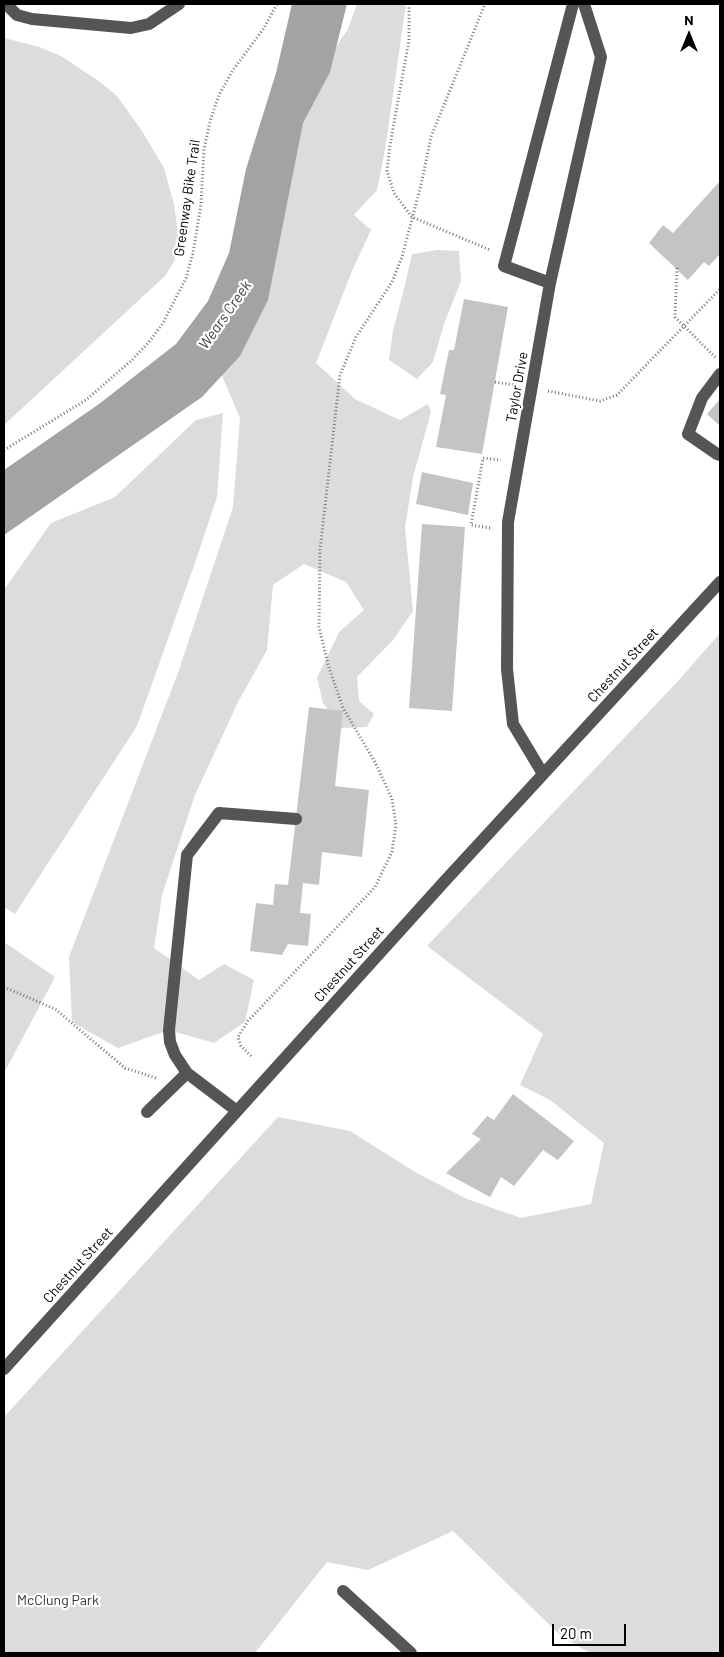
<!DOCTYPE html>
<html>
<head>
<meta charset="utf-8">
<style>
  body { margin:0 }
  #map { position:relative; width:724px; height:1657px; overflow:hidden; background:#fff; font-family:Barlow,sans-serif }
  canvas { display:block }
  .frame { position:absolute; inset:0; border:5px solid #000; pointer-events:none }
  .north { position:absolute; left:664px; top:10px; width:50px; height:50px; -webkit-text-stroke:4px #fff; paint-order:stroke; rotate:0deg; font-size:14px; font-weight:700; line-height:20px; text-align:center; color:#000 }
  .north::after { content:''; display:block; margin:auto; width:18px; height:22px; background:#000; clip-path:polygon(50% 0,100% 100%,50% 72%,0 100%) }
  .scale { position:absolute; left:552px; top:1624px; width:74px; height:22px; box-sizing:border-box; border:2px solid #000; border-top:0; padding-left:6px; font-size:15px; line-height:18px; white-space:nowrap; color:#000; -webkit-text-stroke:4px #fff; paint-order:stroke }
</style>
</head>
<body>
<div id="map">
<canvas width="724" height="1657"></canvas>
<div class="frame"></div>
<div class="north">N</div>
<div class="scale">20 m</div>
</div>
<script>
const ctx = document.querySelector('canvas').getContext('2d');
ctx.lineJoin = 'round';
function fillPath(path, color) {
  ctx.fillStyle = color;
  ctx.fill(path, 'evenodd');
}
function poly(rows) {
  const path = new Path2D();
  for (const r of rows) {
    path.moveTo(r[0], r[1]);
    for (let i = 2; i < r.length; i += 2) path.lineTo(r[i], r[i + 1]);
  }
  return path;
}
function stroke(path, color, width, dash) {
  ctx.strokeStyle = color;
  ctx.lineWidth = width;
  ctx.lineCap = dash ? 'butt' : 'round';
  ctx.setLineDash(dash || []);
  ctx.stroke(path);
}
function write(font, color, halo, rows, align = 'center') {
  ctx.font = font + ' Barlow,sans-serif';
  ctx.lineWidth = 4.5;
  ctx.setLineDash([]);
  ctx.textBaseline = 'middle';
  ctx.strokeStyle = halo;
  ctx.fillStyle = color;
  for (const [text, x, y, turn = 0] of rows) {
    ctx.save();
    ctx.translate(x, y);
    ctx.rotate((+turn || 0) * Math.PI / 180);
    ctx.textAlign = isNaN(turn) ? turn : align;
    if (halo) ctx.strokeText(text, 0, 0);
    ctx.fillText(text, 0, 0);
    ctx.restore();
  }
}
const green = poly([
  [357,4,406,4,385,150,377,190,354,215,371,230,352,271,316,363,355,399,400,420,428,404,431,412,413,477,405,527,413,611,393,640,357,677,359,701,374,714,367,727,341,728,323,703,317,678,339,632,364,610,346,582,304,564,273,585,267,650,238,702,195,795,162,895,154,948,199,980,224,964,254,980,245,1022,214,1043,169,1030,118,1048,72,1022,69,957,179,670,233,507,240,418,205,336,266,153,348,29],
  [4,38,39,47,61,56,100,82,117,96,142,131,164,168,174,204,178,234,178,245,174,262,165,276,4,425],
  [437,250,459,251,461,281,444,324,433,362,417,379,389,360,393,330,404,289,412,254],
  [223,413,217,497,196,560,137,726,15,914,4,907,4,590,51,523,115,497,196,420],
  [720,633,720,1653,590,1653,561,1636,453,1531,368,1570,327,1562,255,1653,4,1653,4,1417,278,1117,350,1131,415,1172,467,1199,521,1218,591,1204,604,1143,550,1100,520,1085,543,1034,427,946,679,680],
  [4,942,55,977,4,1073]
]);
const water = poly([
  [292,4,347,4,330,72,303,123,268,300,240,356,202,397,4,535,4,470,99,404,176,344,208,301,229,253,246,169,276,73]
]);
const building = poly([
  [720,181,720,254,709,266,704,262,688,280,649,243,663,225,673,233],
  [464,299,508,307,482,454,436,447,446,395,440,394,449,350,454,350],
  [720,399,720,426,707,414],
  [422,472,473,483,468,515,416,504],
  [422,524,465,527,452,711,409,708],
  [309,707,343,711,335,786,369,790,362,857,322,852,319,885,303,883,300,913,311,914,308,946,288,944,282,955,250,951,256,903,273,905,275,884,288,885],
  [513,1094,574,1141,558,1160,543,1150,514,1186,501,1177,490,1197,446,1173,481,1139,472,1134,487,1116,494,1120]
]);
const path = poly([
  [409,4,409,40,390,145,387,171,394,193,412,217,490,250],
  [677,268,675,317,716,358],
  [495,382,515,385],
  [548,391,600,401,617,395,720,289],
  [4,450,86,400,132,360,149,342,163,323,186,278,193,253,201,204,204,150,210,121,219,95,233,70,264,28,277,4],
  [490,528,471,525,483,458,501,460],
  [4,987,55,1009,125,1068,156,1078],
  [251,1056,241,1046,238,1037,248,1021,375,887,392,852,396,825,392,799,376,764,343,708,329,668,319,627,320,550,340,375,356,337,392,282,402,257,421,185,431,137,485,4]
]);
const minor = poly([
  [6,4,17,15,32,19,131,28,149,24,179,4],
  [550,283,504,266,573,4],
  [720,374,702,398,688,434,717,454,720,455],
  [543,774,513,724,507,669,508,522,550,283,601,57,584,4],
  [237,1111,187,1073,175,1055,170,1042,169,1030,187,855,219,813,296,819],
  [147,1112,187,1073],
  [4,1369,443,883,720,582],
  [343,1591,411,1653]
]);
const streetNames = [
  ["Greenway Bike Trail",187,198,-82],
  ["Taylor Drive",517,387,-80],
  ["Chestnut Street",623,665,-47],
  ["Chestnut Street",349,964,-48],
  ["Chestnut Street",78,1265,-48]
];
const parkNames = [
  ["McClung Park",58,1600]
];
const waterNames = [
  ["Wears Creek",225,315,-55]
];
fillPath(green, '#dcdcdc');
fillPath(water, '#a3a3a3');
fillPath(building, '#c4c4c4');
stroke(path, '#777', 3, [1, 2.5]);
stroke(minor, '#555', 12);
write('14px', '#000', '#fff', streetNames);
write('14px', '#333', '#fff', parkNames);
write('italic 15px', '#444', '#fff', waterNames);
</script>
</body>
</html>
